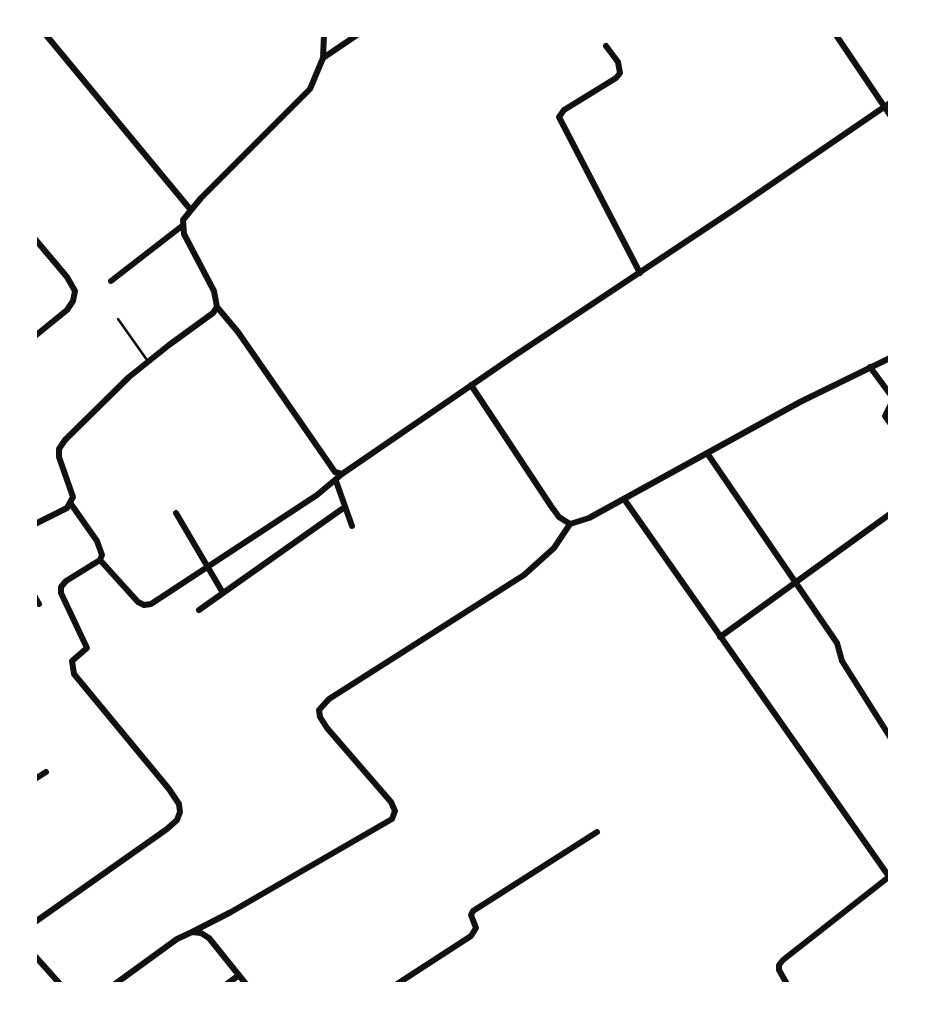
<!DOCTYPE html>
<html>
<head>
<meta charset="utf-8">
<style>
  body { margin:0 }
  #map { position:relative; width:925px; height:1019px; overflow:hidden; background:#fff; font-family:Spectral,serif }
  canvas { display:block }
  .frame { position:absolute; inset:0; border:37px solid #fff; pointer-events:none }
</style>
</head>
<body>
<div id="map">
<canvas width="925" height="1019"></canvas>
<div class="frame"></div>
</div>
<script>
const ctx = document.querySelector('canvas').getContext('2d');
ctx.lineJoin = 'round';
function poly(rows) {
  const path = new Path2D();
  for (const r of rows) {
    path.moveTo(r[0], r[1]);
    for (let i = 2; i < r.length; i += 2) path.lineTo(r[i], r[i + 1]);
  }
  return path;
}
function stroke(path, color, width, dash) {
  ctx.strokeStyle = color;
  ctx.lineWidth = width;
  ctx.lineCap = dash ? 'butt' : 'round';
  ctx.setLineDash(dash || []);
  ctx.stroke(path);
}
const service = poly([
  [118,319,147,360]
]);
const minor = poly([
  [46,35,190,209],
  [836,35,890,115],
  [606,46,618,62,620,73,616,78,564,110,559,117,640,273],
  [323,58,357,35],
  [35,239,67,277,75,291,73,301,67,310,35,336],
  [111,281,182,226],
  [217,307,238,332,335,472,342,474,514,356,735,209,890,103],
  [870,367,890,394],
  [471,385,551,506,559,517,570,524,589,518,800,402,890,358],
  [890,406,885,416,890,423],
  [707,453,837,643,842,661,890,737],
  [336,481,352,526],
  [624,499,890,878],
  [176,513,223,593],
  [35,524,67,508,73,497,59,457,59,449,65,440,129,377,169,345,213,313,217,307,214,291,184,234,183,220,201,198,310,89,323,58,324,35],
  [100,560,138,602,144,605,151,604,317,495,342,474],
  [35,597,39,604],
  [199,610,342,509],
  [720,637,890,514],
  [35,779,46,772],
  [35,922,167,829,177,820,180,812,179,804,169,789,74,674,72,661,87,648,61,593,61,587,66,581,100,560,102,555,97,541,71,504],
  [192,932,231,912,392,819,395,811,391,802,327,728,320,717,319,710,329,699,524,575,554,548,570,524],
  [35,956,60,984],
  [115,984,177,939,192,932,201,933,209,938,246,984],
  [227,984,239,975],
  [397,984,471,936,476,928,471,915,473,911,597,832],
  [787,984,779,970,779,965,783,960,890,876]
]);
stroke(service, '#111', 2.5);
stroke(minor, '#111', 6);
</script>
</body>
</html>
